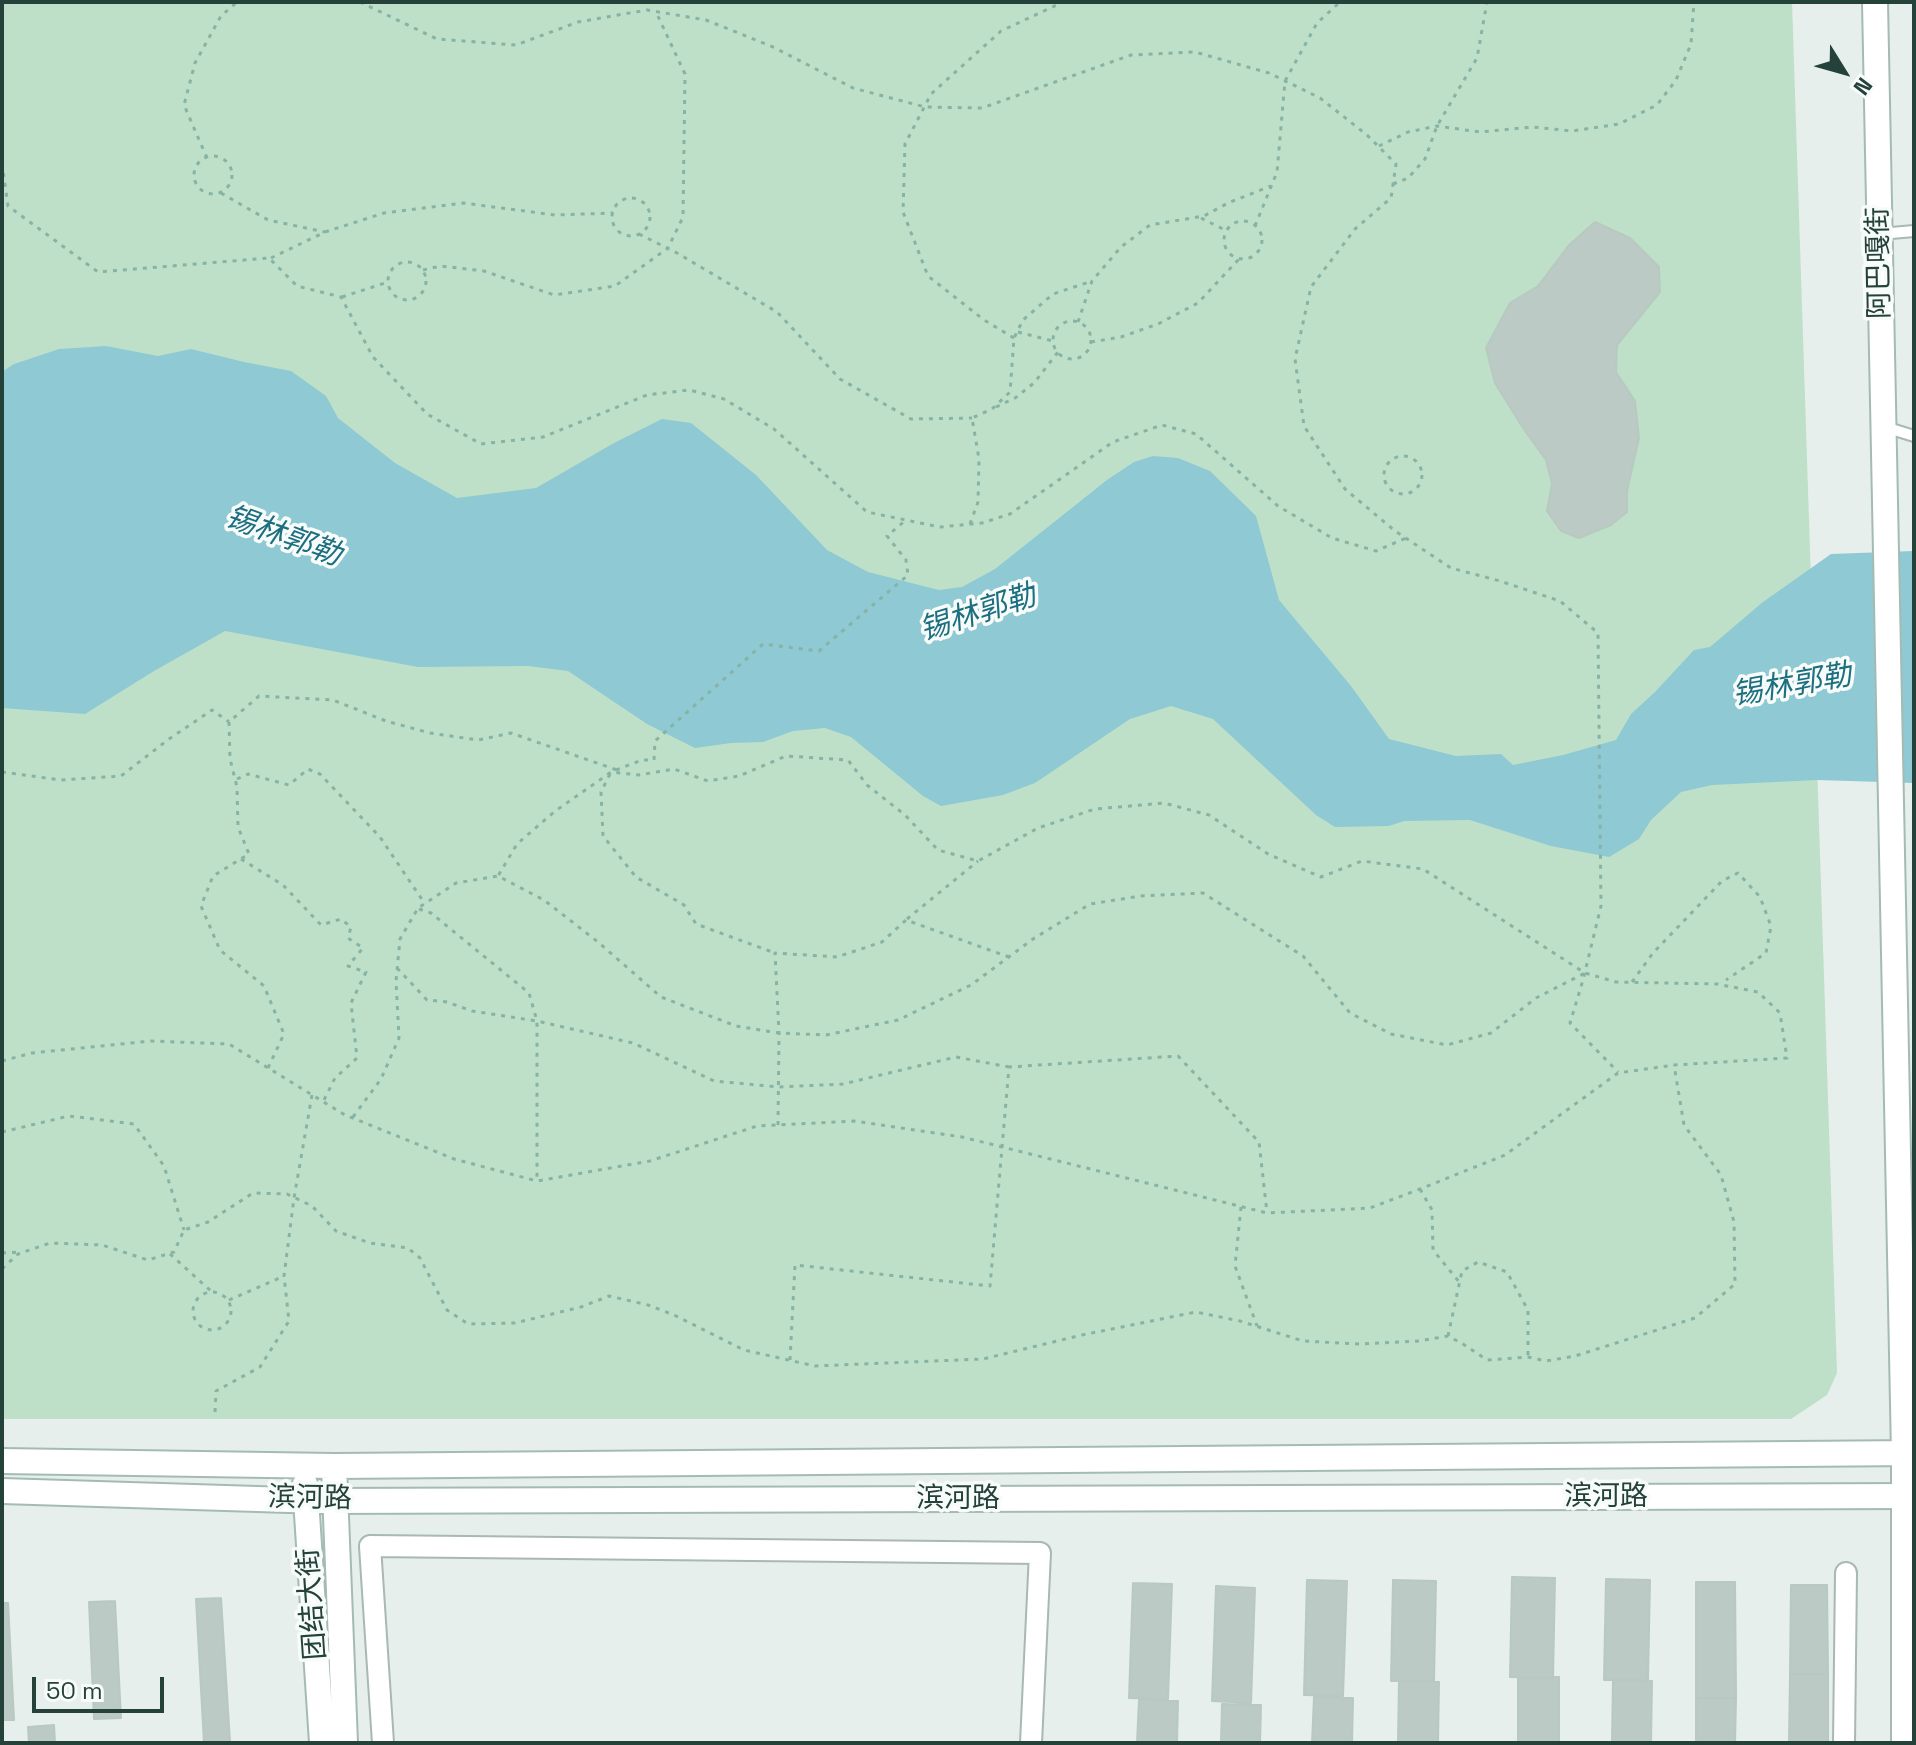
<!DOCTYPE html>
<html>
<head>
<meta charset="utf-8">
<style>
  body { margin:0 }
  #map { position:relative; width:1916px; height:1745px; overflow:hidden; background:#e6efeb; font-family:"Space Grotesk",sans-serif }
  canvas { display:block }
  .frame { position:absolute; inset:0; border:4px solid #24423a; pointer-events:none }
  .north { position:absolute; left:1804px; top:32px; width:80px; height:80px; -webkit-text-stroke:6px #f7fbf9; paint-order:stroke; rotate:127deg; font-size:22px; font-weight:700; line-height:32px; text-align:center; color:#24423a }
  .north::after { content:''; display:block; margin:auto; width:28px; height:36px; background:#24423a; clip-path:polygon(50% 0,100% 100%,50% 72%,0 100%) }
  .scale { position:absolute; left:32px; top:1677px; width:132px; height:36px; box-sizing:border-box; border:4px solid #24423a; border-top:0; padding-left:10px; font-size:24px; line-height:28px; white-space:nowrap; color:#24423a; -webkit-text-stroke:6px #f7fbf9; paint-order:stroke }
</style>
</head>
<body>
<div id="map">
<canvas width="1916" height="1745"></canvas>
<div class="frame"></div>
<div class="north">N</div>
<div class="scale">50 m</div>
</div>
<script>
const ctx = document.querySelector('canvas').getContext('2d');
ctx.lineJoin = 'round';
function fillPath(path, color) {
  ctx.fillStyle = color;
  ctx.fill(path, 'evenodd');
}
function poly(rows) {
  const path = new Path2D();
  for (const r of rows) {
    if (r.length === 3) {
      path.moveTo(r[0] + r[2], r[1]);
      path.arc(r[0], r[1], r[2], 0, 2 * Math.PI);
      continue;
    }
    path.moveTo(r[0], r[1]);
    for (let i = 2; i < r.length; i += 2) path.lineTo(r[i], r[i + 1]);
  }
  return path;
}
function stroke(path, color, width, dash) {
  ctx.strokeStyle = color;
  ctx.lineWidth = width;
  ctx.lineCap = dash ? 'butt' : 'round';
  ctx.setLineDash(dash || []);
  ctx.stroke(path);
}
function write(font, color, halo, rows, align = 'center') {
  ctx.font = font + ' "Space Grotesk","Noto Sans SC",sans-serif';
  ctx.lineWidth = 7;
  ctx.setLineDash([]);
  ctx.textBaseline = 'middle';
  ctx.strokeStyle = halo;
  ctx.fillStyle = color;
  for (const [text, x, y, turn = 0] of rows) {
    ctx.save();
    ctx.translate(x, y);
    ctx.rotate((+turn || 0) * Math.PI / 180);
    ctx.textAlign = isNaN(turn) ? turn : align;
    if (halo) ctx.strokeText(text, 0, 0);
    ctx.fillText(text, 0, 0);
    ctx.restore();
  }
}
const green = poly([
  [2,2,1792,2,1837,1373,1827,1395,1791,1419,2,1419]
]);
const water = poly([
  [106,346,158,356,191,349,244,362,291,371,326,396,338,418,395,463,457,498,536,488,614,443,662,419,691,423,756,475,827,550,868,572,939,590,962,587,995,569,1107,480,1134,462,1153,456,1178,458,1210,471,1256,516,1279,600,1351,686,1389,739,1456,756,1501,754,1513,765,1563,755,1616,740,1631,714,1655,692,1694,650,1710,647,1763,602,1831,554,1914,551,1914,783,1817,780,1712,785,1681,792,1651,820,1639,839,1609,857,1551,846,1470,820,1404,821,1389,826,1335,827,1316,815,1213,719,1171,706,1130,719,1035,783,1003,795,941,806,923,796,851,737,825,728,793,731,763,742,731,743,695,748,647,724,568,671,528,666,418,667,225,631,154,671,85,714,2,708,2,372,14,364,59,349]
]);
const building = poly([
  [1595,222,1630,238,1659,267,1660,292,1617,345,1616,372,1635,401,1639,438,1627,491,1627,512,1611,525,1579,538,1561,531,1547,511,1552,484,1546,460,1523,428,1495,383,1486,348,1510,303,1538,286,1569,245,1595,222],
  [1512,1577,1555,1578,1553,1678,1510,1677,1512,1577],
  [1606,1579,1650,1580,1648,1680,1604,1680,1606,1579],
  [1307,1580,1347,1581,1343,1696,1304,1695,1307,1580],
  [1393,1580,1436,1581,1434,1681,1391,1681,1393,1580],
  [1696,1582,1735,1582,1736,1698,1696,1698,1696,1582],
  [1133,1583,1172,1584,1168,1699,1129,1698,1133,1583],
  [1791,1585,1827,1585,1828,1674,1790,1674,1791,1585],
  [1216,1586,1255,1588,1251,1703,1212,1701,1216,1586],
  [221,1598,230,1742,204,1743,196,1599,221,1598],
  [115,1601,121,1718,94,1719,89,1602,115,1601],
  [2,1603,8,1603,14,1720,2,1720,2,1603],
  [1790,1674,1828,1674,1828,1743,1789,1743,1790,1674],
  [1559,1677,1559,1743,1518,1743,1518,1678,1559,1677],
  [1613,1680,1652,1681,1651,1743,1612,1743,1613,1680],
  [1399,1681,1439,1682,1438,1743,1398,1743,1399,1681],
  [1314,1697,1353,1698,1352,1743,1312,1743,1314,1697],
  [1696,1698,1736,1698,1735,1743,1696,1743,1696,1698],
  [1139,1700,1178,1701,1177,1743,1137,1743,1139,1700],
  [1222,1704,1261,1705,1260,1743,1221,1743,1222,1704],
  [54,1725,55,1743,29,1743,28,1727,54,1725]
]);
const path = poly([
  [360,2,437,39,516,45,578,22,647,10,706,20,773,47,853,88,925,107,982,108,1131,55,1195,52,1269,73,1320,98,1367,135,1396,164,1391,198,1355,229,1311,287,1295,359,1304,426,1345,489,1395,531,1451,568,1500,581,1560,601,1598,633,1601,906,1583,980,1570,1023,1618,1072],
  [1379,146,1408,132,1437,126,1480,132,1533,127,1572,131,1619,124,1657,105,1676,80,1691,44,1694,2],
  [213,175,19],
  [207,158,184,105,195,63,221,16,237,2],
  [2,163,8,206,98,272,269,258,297,286,341,297,373,357,427,414,481,444,543,437,647,395,689,390,724,399,774,429,867,512,940,527,982,523,1010,514,1113,442,1162,425,1196,434,1278,506,1332,538,1376,551,1406,538],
  [1393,184,1408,178,1425,159,1437,126,1477,58,1487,2],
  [221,193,268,220,325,232],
  [631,217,19],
  [1201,218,1227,231],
  [1243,240,19],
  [1255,226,1277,172,1285,81,1317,23,1340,2],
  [639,234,677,253,777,312,840,379,911,419,972,418],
  [271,258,325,232,384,213,463,203,555,215,613,213],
  [407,281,19],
  [423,270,441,266,484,271,554,295,615,286,668,248,683,217,685,74,656,12],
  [342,297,388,282],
  [1072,340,19],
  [1078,322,1092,281,1121,247,1150,225,1204,216,1228,203,1271,186],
  [1018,332,1053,341],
  [1014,338,984,320,928,276,903,212,905,144,931,94,1001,31,1063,2],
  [1091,342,1121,337,1158,324,1198,303,1239,259],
  [996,407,1015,398,1034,383,1058,352],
  [1403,475,19],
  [970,524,978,502,979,459,972,418,992,409,1010,392,1014,338,1023,320,1053,294,1092,281],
  [616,770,642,760,654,760,655,741,763,644,819,651,908,575,906,560,887,536,906,520],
  [2,772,61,780,121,776,169,739,212,710,229,722],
  [610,774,601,792,603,836,636,877,684,905,696,924,775,953],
  [237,779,248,774,289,785,308,769,320,774,380,837,425,904],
  [241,859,283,885,321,925,341,919,351,927,348,938,363,948,348,966,366,972,351,1003,357,1058,335,1078,323,1102],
  [419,909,431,913,529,993,537,1021,537,1181],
  [907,919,978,861],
  [397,968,427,1000,447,1002,472,1011,537,1021,633,1043,714,1081,779,1087,843,1084,956,1057,1009,1067],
  [1632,982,1653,953,1722,881,1738,873,1760,897,1771,926,1766,953,1726,980],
  [2,1061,32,1053,151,1041,229,1044,345,1115,454,1159,537,1181,650,1161,757,1126,854,1121,962,1137,1267,1213,1370,1208,1420,1189,1505,1155,1618,1073,1674,1065,1787,1058,1780,1013,1758,992,1717,984,1616,982,1585,973,1423,869,1362,861,1321,877,1268,854,1209,815,1164,803,1095,809,1038,828,978,861,938,850,905,815,867,785,848,760,786,756,739,776,708,781,674,769,639,775,611,772,554,812,517,844,498,876],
  [268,1068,284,1034,264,986,220,950,201,906,213,876,249,854,238,827,237,787,230,759,229,722,259,696,333,700,386,721,430,733,478,740,511,733,617,770],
  [353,1117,381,1079,399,1038,396,981,400,939,418,908,456,883,498,876,544,900,598,942,661,997,736,1026,779,1033,826,1035,898,1020,971,985,1033,939,1090,904,1141,896,1203,893,1303,956,1350,1013,1391,1034,1447,1045,1491,1033,1536,998,1585,973],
  [778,1125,779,1033,775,953,837,957,882,942,906,920,1009,957],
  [2,1132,69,1116,134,1124,164,1166,184,1230],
  [1420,1189,1432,1210,1433,1250,1460,1283],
  [1241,1207,1235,1266,1257,1326],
  [2,1253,20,1252],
  [170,1254,212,1292],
  [2,1269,18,1254,50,1243,102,1245,148,1260,174,1252,184,1230,208,1222,253,1193,287,1194,312,1206,336,1231,370,1243,408,1248,420,1258,447,1310,468,1324,515,1323,581,1307,609,1296,648,1305,674,1315,744,1350,815,1366,983,1359,1082,1335,1196,1312,1240,1321,1303,1341,1360,1344,1419,1341,1448,1336,1463,1344,1487,1360,1528,1357,1546,1361,1575,1356,1695,1318,1735,1284,1734,1222,1721,1175,1684,1125,1674,1065],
  [212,1311,19],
  [229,1300,284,1276],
  [1448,1336,1462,1271,1478,1262,1507,1272,1528,1310,1528,1357],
  [790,1360,795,1265,990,1286,1009,1067,1178,1056,1259,1142,1267,1213],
  [215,1412,216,1391,260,1367,289,1321,284,1276,294,1198,312,1095]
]);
const service = poly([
  [1880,234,1914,231],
  [1885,427,1914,436]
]);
const minor = poly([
  [383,1743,370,1546,1040,1553,1031,1743],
  [1844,1743,1846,1573]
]);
const tertiary = poly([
  [1904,1453,1904,1743]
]);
const secondary = poly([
  [1875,2,1904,1453],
  [2,1461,334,1466,1914,1453],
  [334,1466,345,1743],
  [305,1484,322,1743],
  [2,1491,321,1501,1914,1496]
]);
const streetNames = [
  ["阿巴嘎街",1880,263,-91],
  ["滨河路",1606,1497],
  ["滨河路",310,1499,1],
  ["滨河路",958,1499],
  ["团结大街",313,1604,-94]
];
const waterNames = [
  ["锡林郭勒",283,537,20],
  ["锡林郭勒",978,614,-18],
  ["锡林郭勒",1792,686,-10]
];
fillPath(green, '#bfe0c8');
fillPath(water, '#8ec9d4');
fillPath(building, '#bbcac4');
stroke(building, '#b8c9c2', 2);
stroke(service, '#a8b8b2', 14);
stroke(minor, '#a8b8b2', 24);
stroke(tertiary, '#a8b8b2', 28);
stroke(secondary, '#a4bbb3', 28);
stroke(path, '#86b3a5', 3, [4, 6]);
stroke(service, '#fff', 10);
stroke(minor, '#fff', 20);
stroke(tertiary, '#fff', 24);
stroke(secondary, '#fff', 24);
write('28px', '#24423a', '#f7fbf9', streetNames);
write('italic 30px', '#1c6f80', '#f7fbf9', waterNames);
</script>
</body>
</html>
